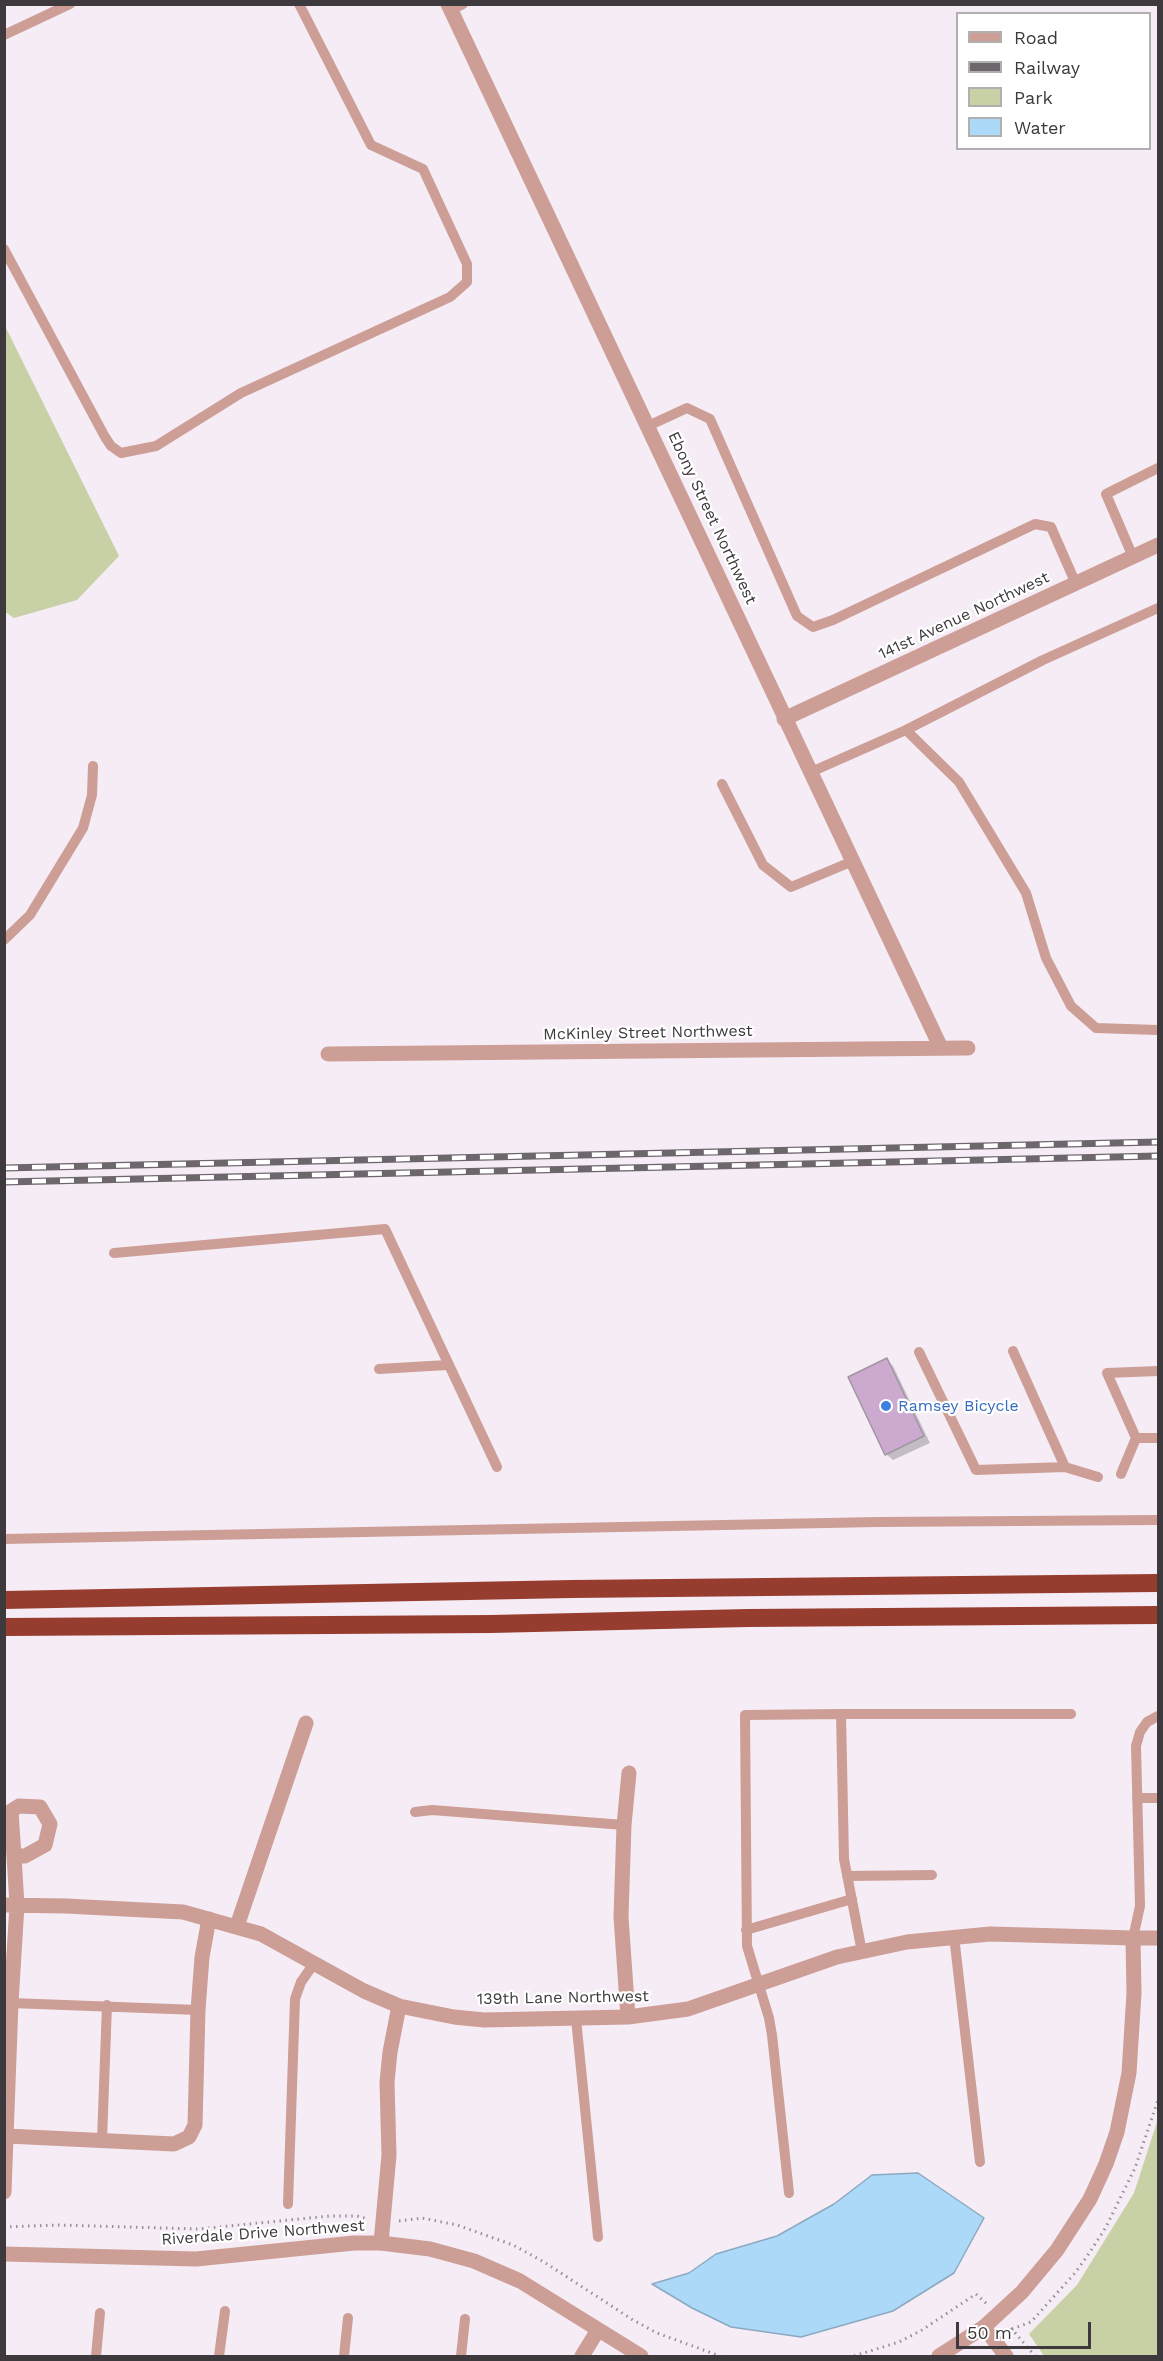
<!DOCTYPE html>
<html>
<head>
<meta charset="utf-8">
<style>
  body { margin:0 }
  #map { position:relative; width:1163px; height:2361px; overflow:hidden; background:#f6ecf6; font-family:"Work Sans",sans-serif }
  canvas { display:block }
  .frame { position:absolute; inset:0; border:6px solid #3d393d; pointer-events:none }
  .legend { position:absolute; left:956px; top:12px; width:195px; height:138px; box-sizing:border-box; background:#fff; border:2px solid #b1b0b1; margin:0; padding:8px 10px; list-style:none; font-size:18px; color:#3d393d }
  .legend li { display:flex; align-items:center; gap:12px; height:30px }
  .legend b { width:30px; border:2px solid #b1b0b1 }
  .scale { position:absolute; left:956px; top:2322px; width:135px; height:27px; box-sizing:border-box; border:3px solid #3d393d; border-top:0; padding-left:8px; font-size:18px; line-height:21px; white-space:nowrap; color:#3d393d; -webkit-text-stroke:4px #fff; paint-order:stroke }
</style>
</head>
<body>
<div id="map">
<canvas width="1163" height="2361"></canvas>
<div class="frame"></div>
<ul class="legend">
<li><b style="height:8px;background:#cc9e96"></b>Road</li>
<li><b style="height:8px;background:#6d676d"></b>Railway</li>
<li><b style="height:16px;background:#c8d0a5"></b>Park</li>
<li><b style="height:16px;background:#add9f8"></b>Water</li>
</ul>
<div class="scale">50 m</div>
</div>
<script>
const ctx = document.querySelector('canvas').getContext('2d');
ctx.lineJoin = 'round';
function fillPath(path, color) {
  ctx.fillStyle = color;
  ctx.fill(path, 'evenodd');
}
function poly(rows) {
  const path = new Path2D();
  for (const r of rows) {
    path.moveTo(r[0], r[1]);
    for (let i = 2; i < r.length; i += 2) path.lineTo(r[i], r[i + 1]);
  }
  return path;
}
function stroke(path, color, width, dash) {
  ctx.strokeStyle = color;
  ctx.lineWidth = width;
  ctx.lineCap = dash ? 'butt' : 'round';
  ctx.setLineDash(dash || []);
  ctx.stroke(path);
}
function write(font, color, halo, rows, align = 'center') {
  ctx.font = font + ' "Work Sans",sans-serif';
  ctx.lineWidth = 4.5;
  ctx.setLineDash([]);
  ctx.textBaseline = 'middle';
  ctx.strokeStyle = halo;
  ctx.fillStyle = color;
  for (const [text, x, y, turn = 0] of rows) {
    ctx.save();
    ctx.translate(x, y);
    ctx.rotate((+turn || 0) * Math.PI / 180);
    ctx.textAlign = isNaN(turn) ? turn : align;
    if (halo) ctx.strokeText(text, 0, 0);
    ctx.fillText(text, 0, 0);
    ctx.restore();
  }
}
const green = poly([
  [4,324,119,556,77,600,14,618,4,611],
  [1158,1977,1158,2356,1044,2356,1029,2334,1077,2285,1134,2193,1157,2122,1157,1979]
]);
const water = poly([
  [918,2173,984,2218,954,2273,893,2311,801,2337,731,2327,692,2308,652,2284,689,2273,716,2254,777,2236,834,2204,872,2175,918,2173]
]);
const shadow = poly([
  [887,1360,893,1366,930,1443,893,1460,886,1454]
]);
const building = poly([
  [887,1358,924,1436,885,1455,848,1377,887,1358]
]);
const path = poly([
  [399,2221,422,2218,457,2225,513,2245,544,2262,633,2320,657,2333,720,2356],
  [4,2227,58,2225,199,2229,329,2216,357,2216,368,2219],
  [1011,2328,1035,2356],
  [1012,2329,1031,2322,1075,2273,1090,2252,1106,2227,1135,2168,1158,2100],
  [854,2356,899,2342,922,2330,976,2294,987,2304]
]);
const service = poly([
  [451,10,463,4],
  [4,35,70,4],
  [4,249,105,437,111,446,121,453,156,446,241,393,450,297,467,282,467,264,423,169,371,145,299,4],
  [648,426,687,408,710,419,797,616,813,627,833,620,1035,524,1051,527,1076,584],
  [1133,557,1106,494,1158,468],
  [906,730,959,782,1026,893,1046,958,1071,1006,1096,1028,1158,1030],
  [811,772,906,730,1043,660,1158,608],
  [722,784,763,865,791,887,853,861],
  [4,940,30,915,83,828,92,795,93,766],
  [114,1253,385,1229,497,1467],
  [1013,1351,1065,1467],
  [919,1352,976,1470,1065,1467,1098,1477],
  [379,1369,447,1365],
  [1158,1371,1107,1373,1136,1438,1158,1438],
  [1121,1474,1136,1438],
  [4,1539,878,1522,1158,1520],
  [841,1714,1071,1714],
  [1137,1798,1158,1798],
  [415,1812,432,1810,624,1825],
  [847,1876,932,1875],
  [746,1930,852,1899],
  [954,1936,980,2162],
  [1133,1938,1140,1906,1136,1746,1140,1732,1147,1722,1158,1716],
  [11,2003,198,2010],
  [576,2019,598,2237],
  [102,2140,107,2005],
  [789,2193,772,2035,769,2018,747,1946,745,1715,841,1714,844,1859,862,1952],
  [288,2204,295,1999,301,1982,313,1965],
  [96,2356,100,2313],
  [219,2356,225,2311],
  [344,2356,348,2318],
  [461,2356,465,2319]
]);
const minor = poly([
  [448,4,941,1048],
  [784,719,1158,545],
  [328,1054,968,1048],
  [4,1905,66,1906,183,1912,261,1934,364,1991,399,2006,454,2017,484,2020,628,2017,688,2009,837,1957,907,1942,990,1934,1133,1938],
  [237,1926,306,1723],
  [628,2017,621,1917,624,1825,629,1773],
  [7,2136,174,2144,189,2137,195,2125,198,2010,202,1957,209,1919],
  [4,2192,11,2003,17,1905,14,1856,11,1811,19,1806,40,1807,50,1824,45,1845,25,1856,14,1856],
  [381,2243,389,2155,387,2082,390,2052,399,2006],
  [984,2327,1006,2356],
  [582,2356,598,2330]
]);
const tertiary = poly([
  [4,2254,196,2259,354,2243,381,2243,430,2249,474,2261,520,2281,641,2356],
  [939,2356,984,2327,1022,2292,1057,2250,1090,2199,1106,2164,1117,2132,1129,2073,1134,1993,1133,1938,1158,1938]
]);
const motorway = poly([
  [4,1600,572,1589,1158,1583],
  [4,1627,491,1624,748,1618,1158,1615]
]);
const rail = poly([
  [4,1168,1158,1142],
  [4,1182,1158,1156]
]);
const markers = [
  [886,1406,6,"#3f7fe0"]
];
const streetNames = [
  ["Ebony Street Northwest",712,518,65],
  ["141st Avenue Northwest",964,616,-25],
  ["McKinley Street Northwest",648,1033,-1],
  ["139th Lane Northwest",563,1998,-1],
  ["Riverdale Drive Northwest",263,2233,-4]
];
const shopNames = [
  ["Ramsey Bicycle",898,1406]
];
fillPath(green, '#c8d0a5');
fillPath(water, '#add9f8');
stroke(water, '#8ba9c0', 1.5);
fillPath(shadow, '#0003');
fillPath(building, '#ccaacf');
stroke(building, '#9f96a0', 1.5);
stroke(path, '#968f96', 3, [1.5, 4.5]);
stroke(service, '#cc9e96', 10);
stroke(minor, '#cc9e96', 15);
stroke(tertiary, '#cc9e96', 15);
stroke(motorway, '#963d2f', 18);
stroke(rail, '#6d676d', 7);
stroke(rail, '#fff', 4.5, [14]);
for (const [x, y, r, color] of markers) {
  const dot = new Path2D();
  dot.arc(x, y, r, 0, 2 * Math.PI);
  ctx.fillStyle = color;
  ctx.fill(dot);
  stroke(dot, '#fff', 2);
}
write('16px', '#3d393d', '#fff', streetNames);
write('16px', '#366cbe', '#fff', shopNames, 'left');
</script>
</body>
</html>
